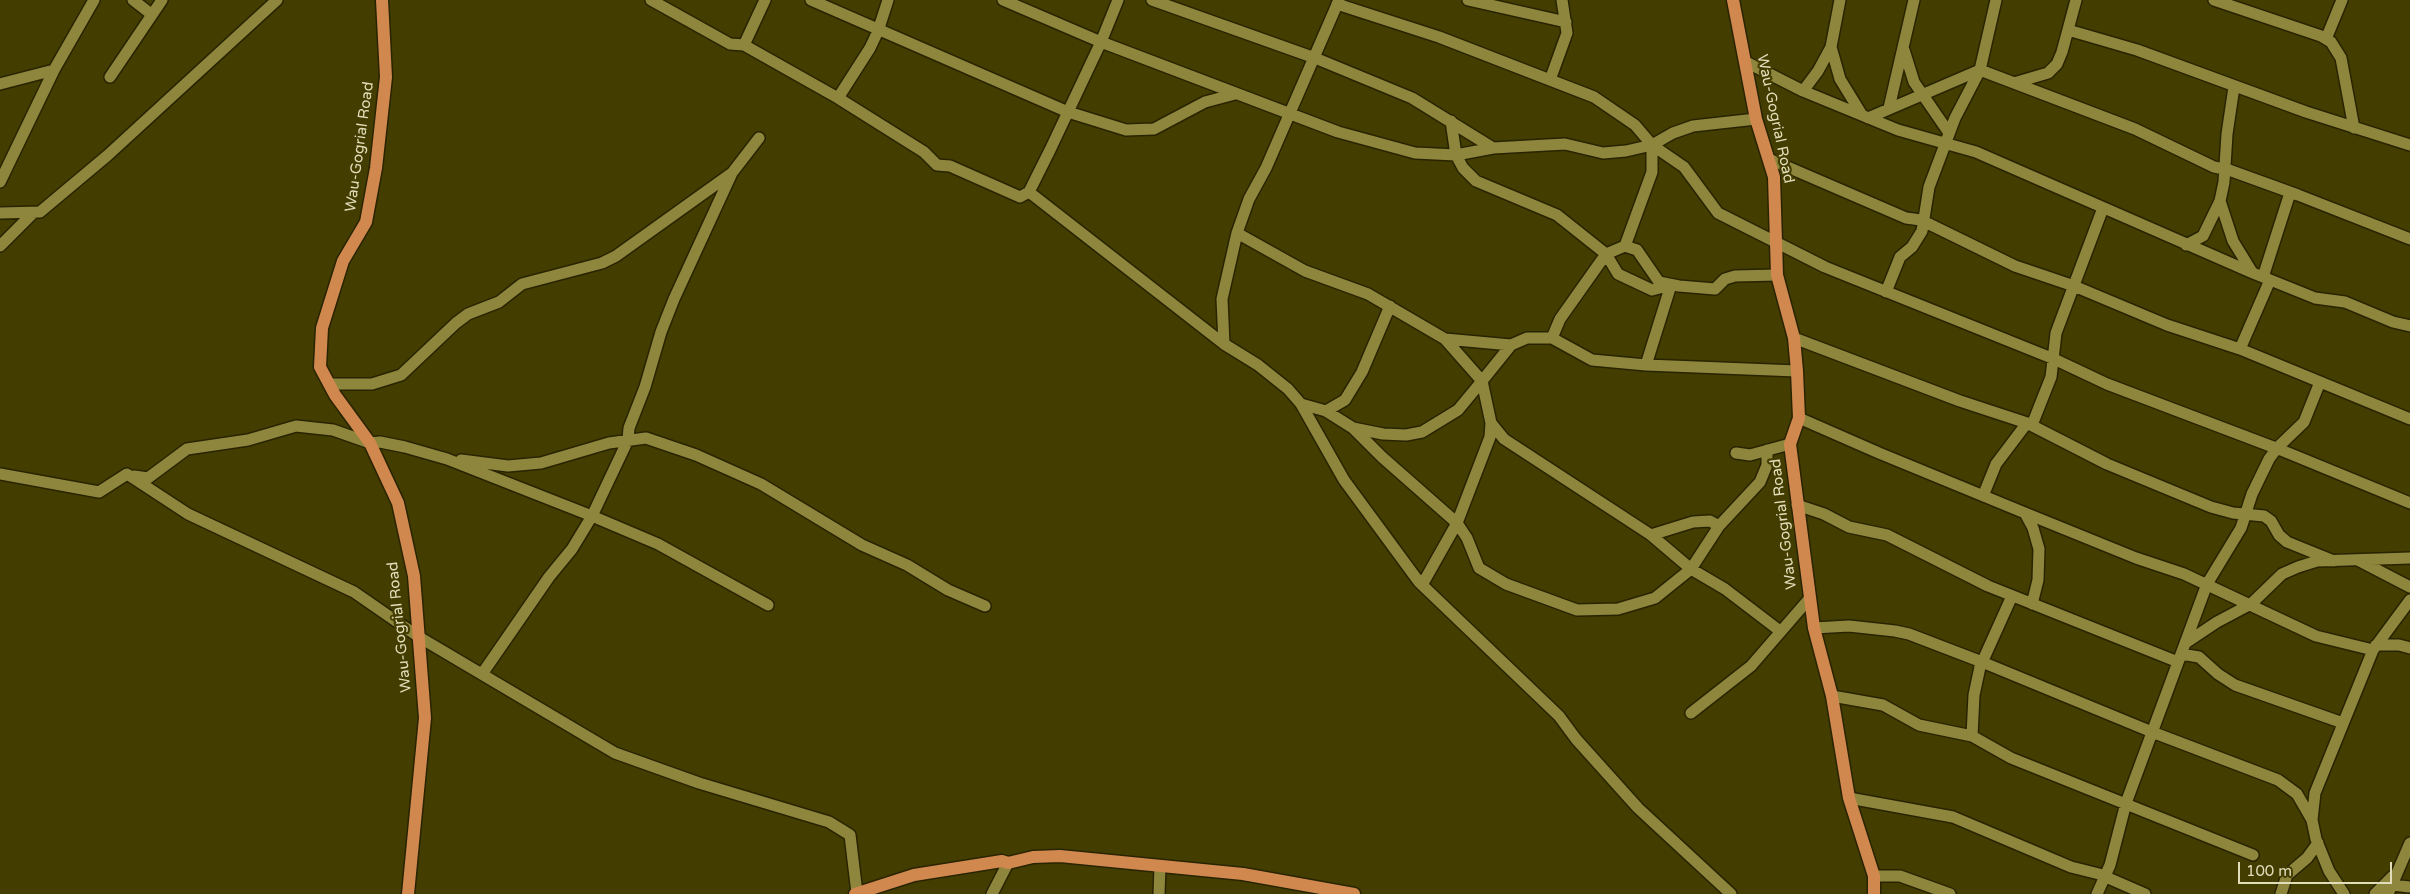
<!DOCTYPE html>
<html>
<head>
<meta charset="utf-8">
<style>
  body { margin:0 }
  #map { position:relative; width:2410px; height:894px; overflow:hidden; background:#443d00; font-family:"Varela Round",sans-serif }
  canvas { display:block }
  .scale { position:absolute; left:2238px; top:862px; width:154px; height:22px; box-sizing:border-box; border:2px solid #e1ddba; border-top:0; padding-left:6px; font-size:15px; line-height:18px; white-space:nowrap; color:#e1ddba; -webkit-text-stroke:4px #443d00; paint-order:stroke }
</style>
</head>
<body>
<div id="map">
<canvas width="2410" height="894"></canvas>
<div class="scale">100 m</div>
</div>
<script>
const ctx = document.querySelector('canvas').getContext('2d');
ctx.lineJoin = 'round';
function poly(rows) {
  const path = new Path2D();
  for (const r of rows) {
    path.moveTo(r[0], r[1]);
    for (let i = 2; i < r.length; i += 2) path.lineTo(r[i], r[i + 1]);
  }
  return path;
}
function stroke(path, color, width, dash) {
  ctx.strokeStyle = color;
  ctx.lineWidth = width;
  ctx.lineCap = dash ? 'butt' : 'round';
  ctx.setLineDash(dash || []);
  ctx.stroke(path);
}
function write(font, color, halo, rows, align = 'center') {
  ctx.font = font + ' "Varela Round",sans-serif';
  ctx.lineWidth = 4.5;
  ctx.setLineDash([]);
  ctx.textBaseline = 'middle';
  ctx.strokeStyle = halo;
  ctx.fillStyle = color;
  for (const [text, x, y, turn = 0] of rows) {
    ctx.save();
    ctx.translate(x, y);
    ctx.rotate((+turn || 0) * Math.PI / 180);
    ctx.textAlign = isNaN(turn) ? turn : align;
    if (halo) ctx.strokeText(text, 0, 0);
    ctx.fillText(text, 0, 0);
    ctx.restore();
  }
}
const minor = poly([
  [133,0,151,14],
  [651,0,730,44,744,45,838,98,924,152,937,165,950,166,1020,197,1029,192,1050,150,1101,42,1118,0],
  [811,0,1068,112,1126,130,1154,129,1205,102,1235,94],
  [1003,0,1101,42,1338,132,1415,153,1456,155,1463,168,1476,181,1557,215,1606,254,1618,274,1652,290,1671,285,1646,365],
  [1152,0,1315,58,1412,98,1493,148,1565,144,1603,153,1626,151,1652,145,1673,133,1693,126,1756,119],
  [1468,0,1566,22],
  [2214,0,2321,36,2331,42,2341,58,2354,128],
  [1337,4,1439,37,1594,97,1635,125,1652,145,1684,167,1718,213,1825,267,2054,359,2107,384,2281,450,2410,503],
  [2068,30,2137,50,2306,112,2410,145],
  [2326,39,2342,0],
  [744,45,765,0],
  [1831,47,1840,79,1862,115],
  [1904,50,1914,82,1949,133],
  [1746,62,1803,91,1898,130,1976,152,2253,273,2315,298,2345,302,2393,322,2410,326],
  [110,77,162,0],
  [1550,80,1567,33,1562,0],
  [2014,83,2048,73,2057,64,2062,52,2076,0],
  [0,84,54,70],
  [1803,91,1818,71,1831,47,1840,0],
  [838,98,870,48,878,31,888,0],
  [1889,108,1914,0],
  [1868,118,1980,70,2135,129,2214,167,2229,170,2298,195,2410,239],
  [1451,121,1456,155,1493,148],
  [1769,159,1906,218,1921,220,2015,266,2074,286,2167,325,2240,349,2410,419],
  [0,182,54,70,94,0],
  [1029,192,1224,344,1258,365,1288,389,1301,404,1344,480,1419,582,1559,716,1576,739,1638,808,1731,894],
  [2220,201,2233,241,2252,272],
  [0,213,40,212,108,155,277,0],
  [1237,233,1305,271,1368,294,1445,339,1482,381,1458,410,1422,432,1406,435,1383,434,1353,428],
  [2186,245,2203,236,2220,201,2224,182,2227,134,2234,87],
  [0,246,33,213],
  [1625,246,1637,250,1659,282,1679,286,1715,289,1725,279,1735,276,1777,275],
  [2263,277,2290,193],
  [1886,292,1900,257,1912,247,1922,231,1929,187,1955,118,1980,70,1996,0],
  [1552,338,1592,360,1646,365,1797,371],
  [1794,338,1960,401,2027,423,2107,464,2211,507,2233,513,2264,516,2271,521,2279,535,2287,542,2334,561],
  [1445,339,1511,345],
  [1224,344,1222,299,1237,233,1249,199,1266,168,1339,0],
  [2240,349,2270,280],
  [329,384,372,384,401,375,456,323,468,314,499,302,522,284,602,263,616,256,732,173,759,138],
  [1301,404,1326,411,1353,428,1382,457,1457,523,1467,538,1479,568,1506,584,1577,610,1618,609,1655,598,1691,569,1719,526],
  [1326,411,1345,400,1362,372,1390,306],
  [1799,418,1879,453,2025,513,2136,558,2184,574,2316,636,2373,650],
  [1491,423,1482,381,1511,345,1527,338,1552,338,1560,319,1606,254,1625,246,1652,172,1652,145],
  [2032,425,2051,377,2056,333,2103,208],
  [1736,453,1750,455,1790,444],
  [461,460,508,466,541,463,609,443,646,438,696,455,761,484,862,545,907,565,948,590,985,606],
  [0,474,99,492,127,474,188,514,354,592,419,637,615,753,699,783,829,822,850,835,857,893],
  [134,476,148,478,187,449,248,440,296,426,333,430,370,443,380,442,405,447,447,459,592,516,658,544,768,605],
  [1983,496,1996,464,2027,423],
  [1797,505,1824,514,1849,527,1887,535,1988,586,2178,662],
  [2025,513,2033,528,2039,549,2038,580,2032,604],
  [1651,535,1693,522,1710,521,1719,526,1760,482,1767,465,1767,450],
  [2358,560,2410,587],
  [1422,585,1457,523,1490,437,1491,423,1504,439,1651,535,1691,569,1725,589,1780,631],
  [1814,628,1849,626,1895,631,1909,634,1982,662,2152,732,2278,780,2297,794,2312,820],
  [2187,642,2217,622,2251,604,2282,574,2298,567,2317,561,2410,558],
  [2376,645,2399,645,2410,648],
  [2181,654,2199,657,2218,674,2235,685,2343,723],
  [482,674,549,577,572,549,592,516,628,440,629,428,645,387,661,332,674,299,732,173],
  [1832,696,1883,705,1919,725,1972,736,2011,758,2253,855],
  [1691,713,1751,666,1809,599],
  [1972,736,1974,695,1980,667,2012,596],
  [1849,798,1953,817,2071,867,2099,874,2145,894],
  [1874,876,1900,876,1950,894],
  [2392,885,2410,887],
  [992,894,1008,863],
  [1159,894,1160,867],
  [2097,894,2110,865,2126,803,2207,584,2241,528,2252,494,2269,459,2277,448,2304,422,2320,382],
  [2281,894,2287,875,2307,858,2318,843],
  [2344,894,2329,871,2316,839,2312,820,2315,793,2373,650,2410,600],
  [2375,894,2393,876],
  [2388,894,2410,843]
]);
const primary = poly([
  [382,0,386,77,376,168,366,222,343,261,322,328,320,367,335,395,370,443,398,503,414,576,425,718,408,894],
  [1733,0,1756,119,1774,177,1777,275,1794,338,1797,371,1799,418,1790,444,1814,628,1832,696,1849,798,1874,876,1874,894],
  [855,894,914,875,1002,861,1008,863,1033,857,1060,856,1243,874,1354,894]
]);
const streetNames = [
  ["Wau-Gogrial Road",1775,119,78],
  ["Wau-Gogrial Road",360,147,-82],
  ["Wau-Gogrial Road",1784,524,-97],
  ["Wau-Gogrial Road",400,627,-96]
];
stroke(minor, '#292400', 14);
stroke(primary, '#292400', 15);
stroke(minor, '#8e863d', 11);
stroke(primary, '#d0884e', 12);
write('15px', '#e1ddba', '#443d00', streetNames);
</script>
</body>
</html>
